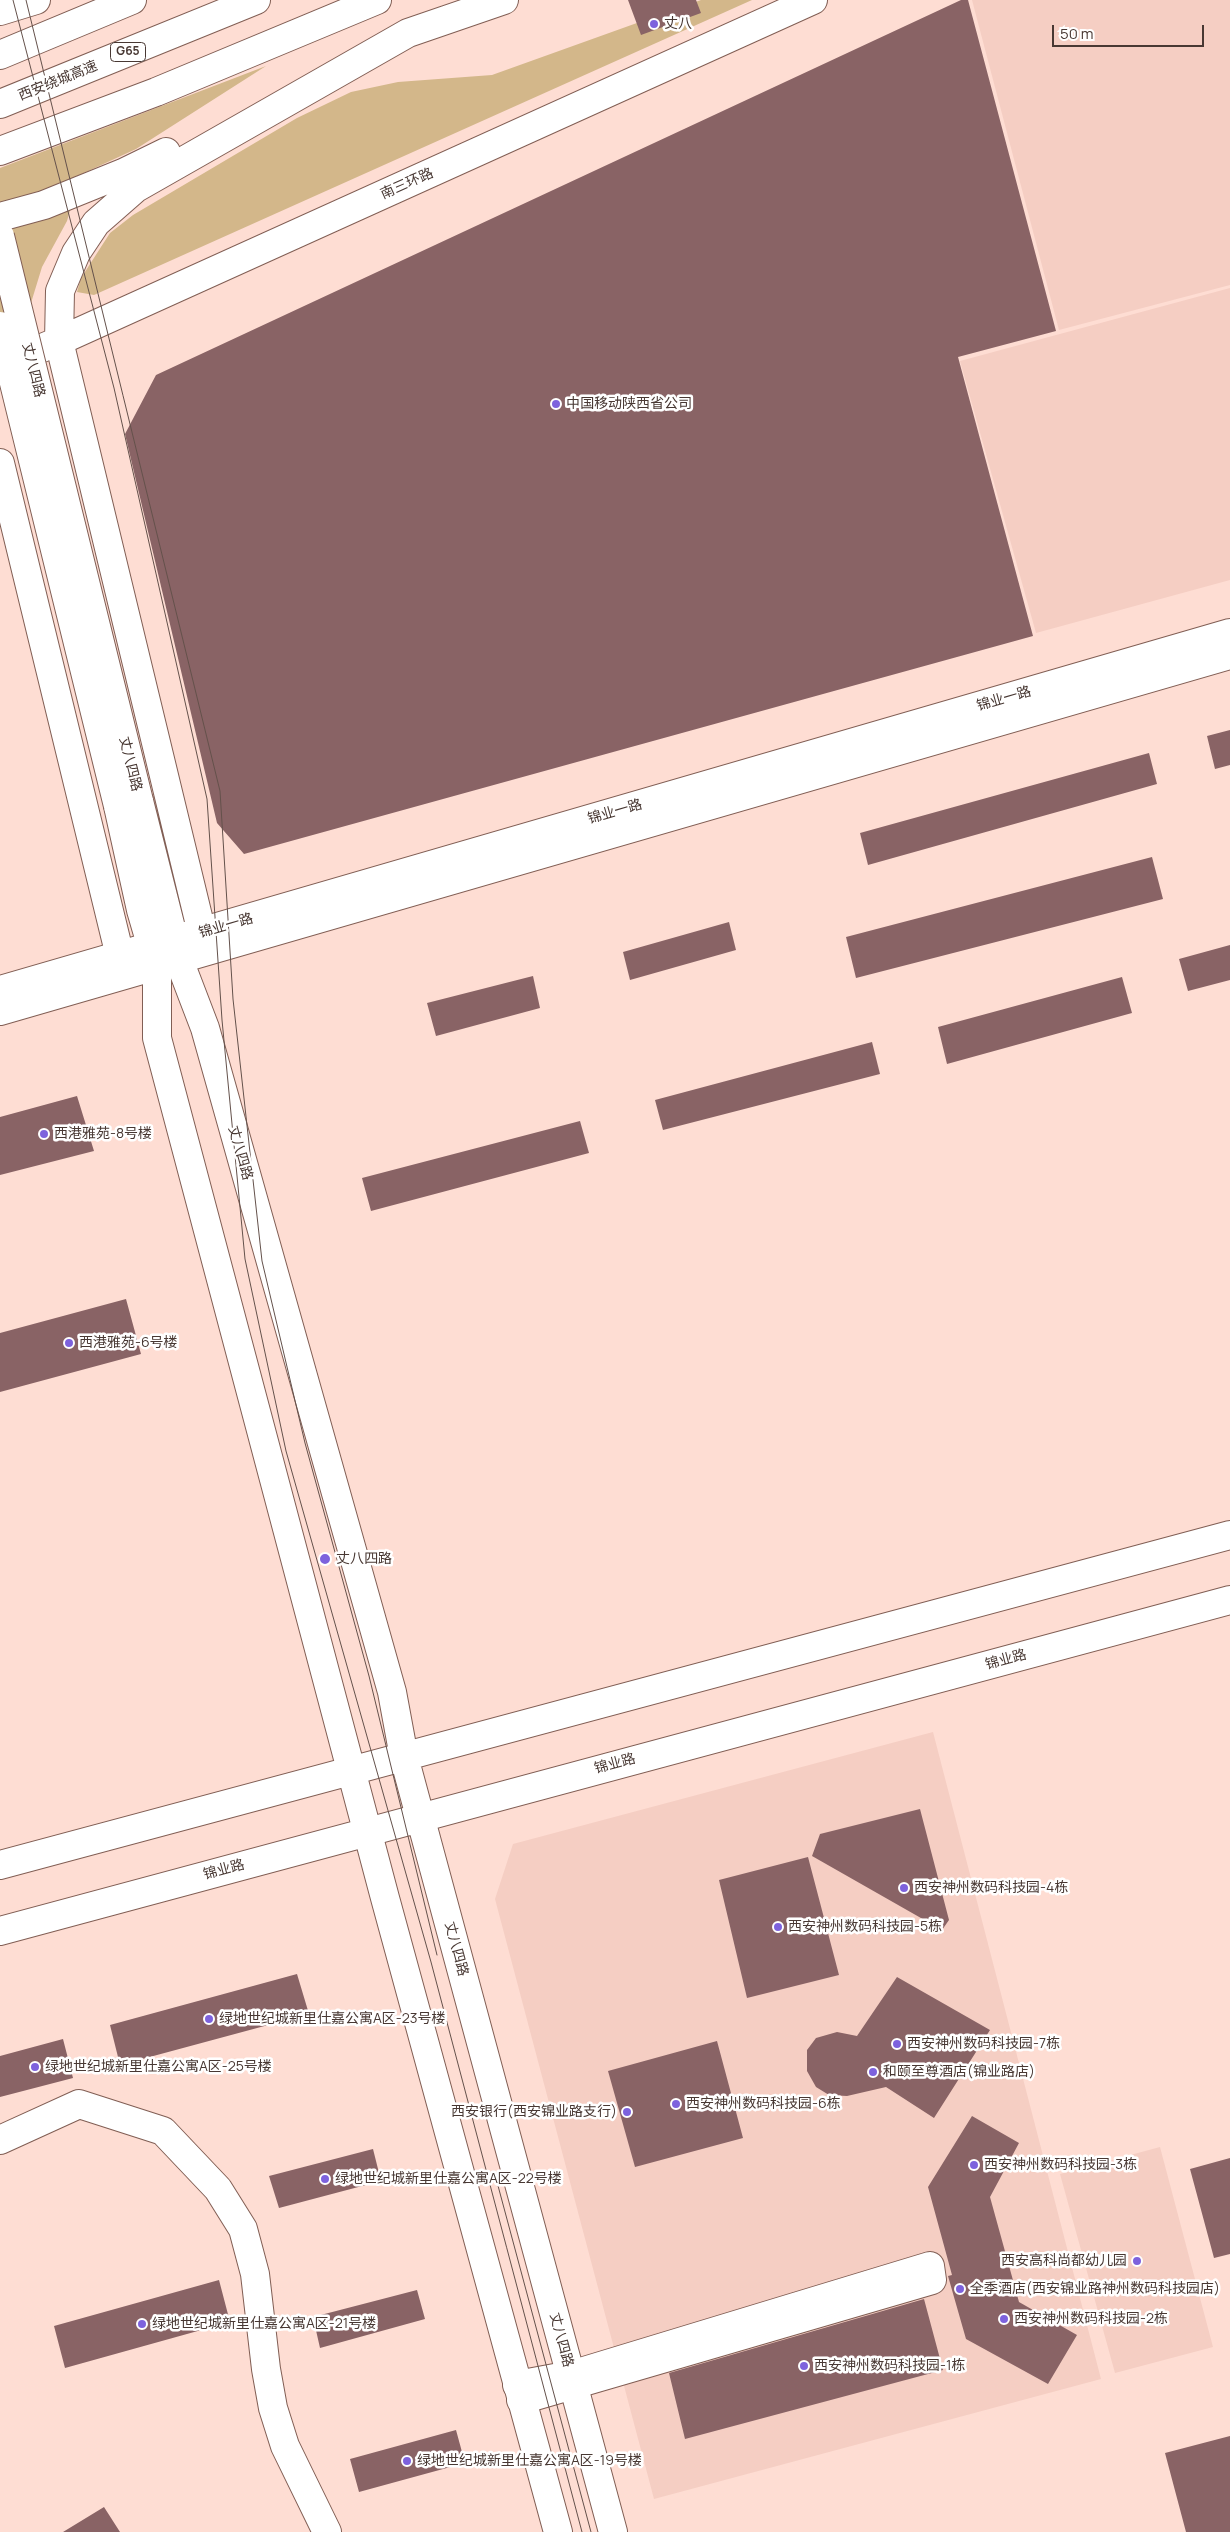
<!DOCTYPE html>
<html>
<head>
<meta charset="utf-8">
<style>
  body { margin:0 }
  #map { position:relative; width:1230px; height:2532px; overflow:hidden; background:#feddd3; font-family:Manrope,sans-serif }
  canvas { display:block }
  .scale { position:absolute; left:1052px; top:25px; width:152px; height:22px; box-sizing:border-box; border:2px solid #483833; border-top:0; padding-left:6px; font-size:15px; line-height:18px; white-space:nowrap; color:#483833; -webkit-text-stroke:4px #fff; paint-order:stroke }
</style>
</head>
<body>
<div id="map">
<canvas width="1230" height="2532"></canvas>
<div class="scale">50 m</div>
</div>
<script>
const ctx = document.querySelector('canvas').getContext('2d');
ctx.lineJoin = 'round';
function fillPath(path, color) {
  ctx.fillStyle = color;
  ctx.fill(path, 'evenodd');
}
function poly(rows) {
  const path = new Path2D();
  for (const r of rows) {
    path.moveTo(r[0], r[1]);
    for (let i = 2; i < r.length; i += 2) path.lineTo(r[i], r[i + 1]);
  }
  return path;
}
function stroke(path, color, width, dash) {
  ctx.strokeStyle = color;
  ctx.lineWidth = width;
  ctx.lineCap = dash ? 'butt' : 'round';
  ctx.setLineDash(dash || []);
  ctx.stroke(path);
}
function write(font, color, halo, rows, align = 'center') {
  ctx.font = font + ' Manrope,"Noto Sans SC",sans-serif';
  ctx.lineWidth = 5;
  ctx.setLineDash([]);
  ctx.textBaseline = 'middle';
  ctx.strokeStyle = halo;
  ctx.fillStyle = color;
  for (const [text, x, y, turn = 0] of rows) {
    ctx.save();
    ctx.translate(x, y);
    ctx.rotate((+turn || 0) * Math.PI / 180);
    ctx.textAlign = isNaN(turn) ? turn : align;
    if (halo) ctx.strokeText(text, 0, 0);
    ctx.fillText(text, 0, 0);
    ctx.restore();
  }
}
const built = poly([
  [972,0,1230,0,1230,285,1059,330],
  [1230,288,1230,580,1036,633,960,361],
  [933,1732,1101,2379,654,2499,495,1899,513,1844],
  [1160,2147,1213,2347,1115,2373,1060,2174]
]);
const green = poly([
  [701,0,752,0,94,295,77,292,81,278,110,233,133,215,297,118,351,92,398,82,492,75],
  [266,66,136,149,47,190,0,203,0,168],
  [71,207,67,221,42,267,27,316,0,318,0,228]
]);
const building = poly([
  [628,0,696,0,701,13,641,35],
  [961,0,968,0,1056,331,958,357,1033,636,244,854,217,823,125,434,156,375],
  [1230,730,1230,765,1215,769,1207,736],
  [1149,753,1157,784,868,865,860,833],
  [1152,857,1163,899,856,978,846,937],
  [729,922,736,950,630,980,623,952],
  [1230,945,1230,980,1188,991,1179,959],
  [533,976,540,1008,436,1036,427,1003],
  [1122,977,1132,1013,947,1064,938,1027],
  [872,1042,880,1074,663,1130,655,1100],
  [77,1096,94,1151,0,1175,0,1117],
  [580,1121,589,1153,371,1211,362,1178],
  [126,1299,141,1354,0,1392,0,1333],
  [920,1809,949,1920,942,1930,812,1856,820,1834],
  [808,1857,839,1975,747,1998,719,1880],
  [297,1974,309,2014,120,2065,110,2025],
  [897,1977,990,2030,934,2118,886,2087,847,2096,829,2095,816,2087,807,2071,807,2050,816,2038,837,2032,857,2036],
  [63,2039,73,2078,0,2097,0,2056],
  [717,2041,743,2138,635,2167,608,2071],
  [972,2116,1019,2143,990,2197,1019,2302,1077,2335,1048,2384,966,2339,948,2276,952,2275,928,2187],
  [373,2149,381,2181,279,2208,269,2176],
  [1230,2158,1230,2254,1214,2258,1190,2169],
  [219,2280,230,2322,65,2368,54,2326],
  [417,2290,425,2319,320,2348,313,2317],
  [924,2299,943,2370,685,2439,669,2373],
  [456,2430,465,2463,359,2492,350,2459],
  [1230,2436,1230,2532,1186,2532,1165,2453],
  [104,2507,120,2532,63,2532]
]);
const minor = poly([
  [0,990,1230,633],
  [0,1011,1230,655],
  [0,2140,79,2104,163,2131,218,2189,243,2229,255,2274,266,2369,273,2408,285,2446,327,2532],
  [517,2385,571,2375,930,2266,932,2280,521,2400]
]);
const major = poly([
  [59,341,202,933],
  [0,463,120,956],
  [139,801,179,960,205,1028,392,1692,404,1757,613,2532],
  [118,806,141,910,157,965,157,1038,385,1898,558,2532],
  [0,1865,1230,1535],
  [0,1931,1230,1600]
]);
const highway = poly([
  [0,11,36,0],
  [0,55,132,0],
  [0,104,256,0],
  [0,151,156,92,377,0],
  [0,217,44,205,123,173,166,152],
  [59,341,60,291,76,253,96,223,136,188,408,33,504,0],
  [8,362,59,341,813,0]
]);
const tram = poly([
  [13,0,114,388,207,799,222,1020,245,1259,286,1451,431,1962,582,2532],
  [26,0,220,791,233,999,262,1261,305,1443,369,1676,437,1955],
  [497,2182,591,2532]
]);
const majorBridge = poly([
  [0,236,139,801],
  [0,326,118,806]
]);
const markers = [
  [654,24,5,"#7d62dd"],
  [556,404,5,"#7d62dd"],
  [44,1134,5,"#7d62dd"],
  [69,1343,5,"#7d62dd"],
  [325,1559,6,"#7d62dd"],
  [904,1888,5,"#7d62dd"],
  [778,1927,5,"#7d62dd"],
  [209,2019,5,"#7d62dd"],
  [897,2044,5,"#7d62dd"],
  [35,2067,5,"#7d62dd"],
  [873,2072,5,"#7d62dd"],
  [676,2104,5,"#7d62dd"],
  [627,2112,5,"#7d62dd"],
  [974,2165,5,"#7d62dd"],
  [325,2179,5,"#7d62dd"],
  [1137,2261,5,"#7d62dd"],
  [960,2289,5,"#7d62dd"],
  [1004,2319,5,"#7d62dd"],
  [142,2324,5,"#7d62dd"],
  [804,2366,5,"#7d62dd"],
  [407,2461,5,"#7d62dd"]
];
const shields = [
  [128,52,35]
];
const shieldNames = [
  ["G65",128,52]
];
const poiNames = [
  ["丈八",664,24],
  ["中国移动陕西省公司",566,404],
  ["西港雅苑-8号楼",54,1134],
  ["西港雅苑-6号楼",79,1343],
  ["丈八四路",336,1559],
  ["西安神州数码科技园-4栋",914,1888],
  ["西安神州数码科技园-5栋",788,1927],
  ["绿地世纪城新里仕嘉公寓A区-23号楼",219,2019],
  ["西安神州数码科技园-7栋",907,2044],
  ["绿地世纪城新里仕嘉公寓A区-25号楼",45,2067],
  ["和颐至尊酒店(锦业路店)",883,2072],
  ["西安神州数码科技园-6栋",686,2104],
  ["西安银行(西安锦业路支行)",617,2112,"right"],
  ["西安神州数码科技园-3栋",984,2165],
  ["绿地世纪城新里仕嘉公寓A区-22号楼",335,2179],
  ["西安高科尚都幼儿园",1127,2261,"right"],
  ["全季酒店(西安锦业路神州数码科技园店)",970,2289],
  ["西安神州数码科技园-2栋",1014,2319],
  ["绿地世纪城新里仕嘉公寓A区-21号楼",152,2324],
  ["西安神州数码科技园-1栋",814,2366],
  ["绿地世纪城新里仕嘉公寓A区-19号楼",417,2461]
];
const streetNames = [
  ["西安绕城高速",58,81,-22],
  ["南三环路",407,184,-24],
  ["丈八四路",33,370,76],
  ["锦业一路",1004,699,-16],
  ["丈八四路",130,764,76],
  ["锦业一路",615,812,-16],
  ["锦业一路",226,926,-16],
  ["丈八四路",240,1153,74],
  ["锦业路",1006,1660,-15],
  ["锦业路",615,1764,-15],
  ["锦业路",224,1870,-15],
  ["丈八四路",456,1949,75],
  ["丈八四路",561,2340,75]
];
fillPath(built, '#f5cec3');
fillPath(green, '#d3b78a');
fillPath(building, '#896365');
stroke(minor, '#815e54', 30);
stroke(major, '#815e54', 30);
stroke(highway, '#815e54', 30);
stroke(minor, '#fff', 28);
stroke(major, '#fff', 28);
stroke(highway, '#fff', 28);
stroke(tram, '#64514b', 1);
stroke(majorBridge, '#815e54', 30, []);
stroke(majorBridge, '#fff', 28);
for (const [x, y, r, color] of markers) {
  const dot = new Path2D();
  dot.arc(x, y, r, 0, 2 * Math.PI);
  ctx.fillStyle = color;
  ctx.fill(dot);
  stroke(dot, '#fff', 2);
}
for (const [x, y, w] of shields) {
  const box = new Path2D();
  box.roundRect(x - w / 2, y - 9.5, w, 19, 4);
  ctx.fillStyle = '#fff';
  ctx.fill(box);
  stroke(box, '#483833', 1);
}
write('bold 12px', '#483833', null, shieldNames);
write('14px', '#483833', '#fff', poiNames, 'left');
write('14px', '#483833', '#fff', streetNames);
</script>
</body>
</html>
